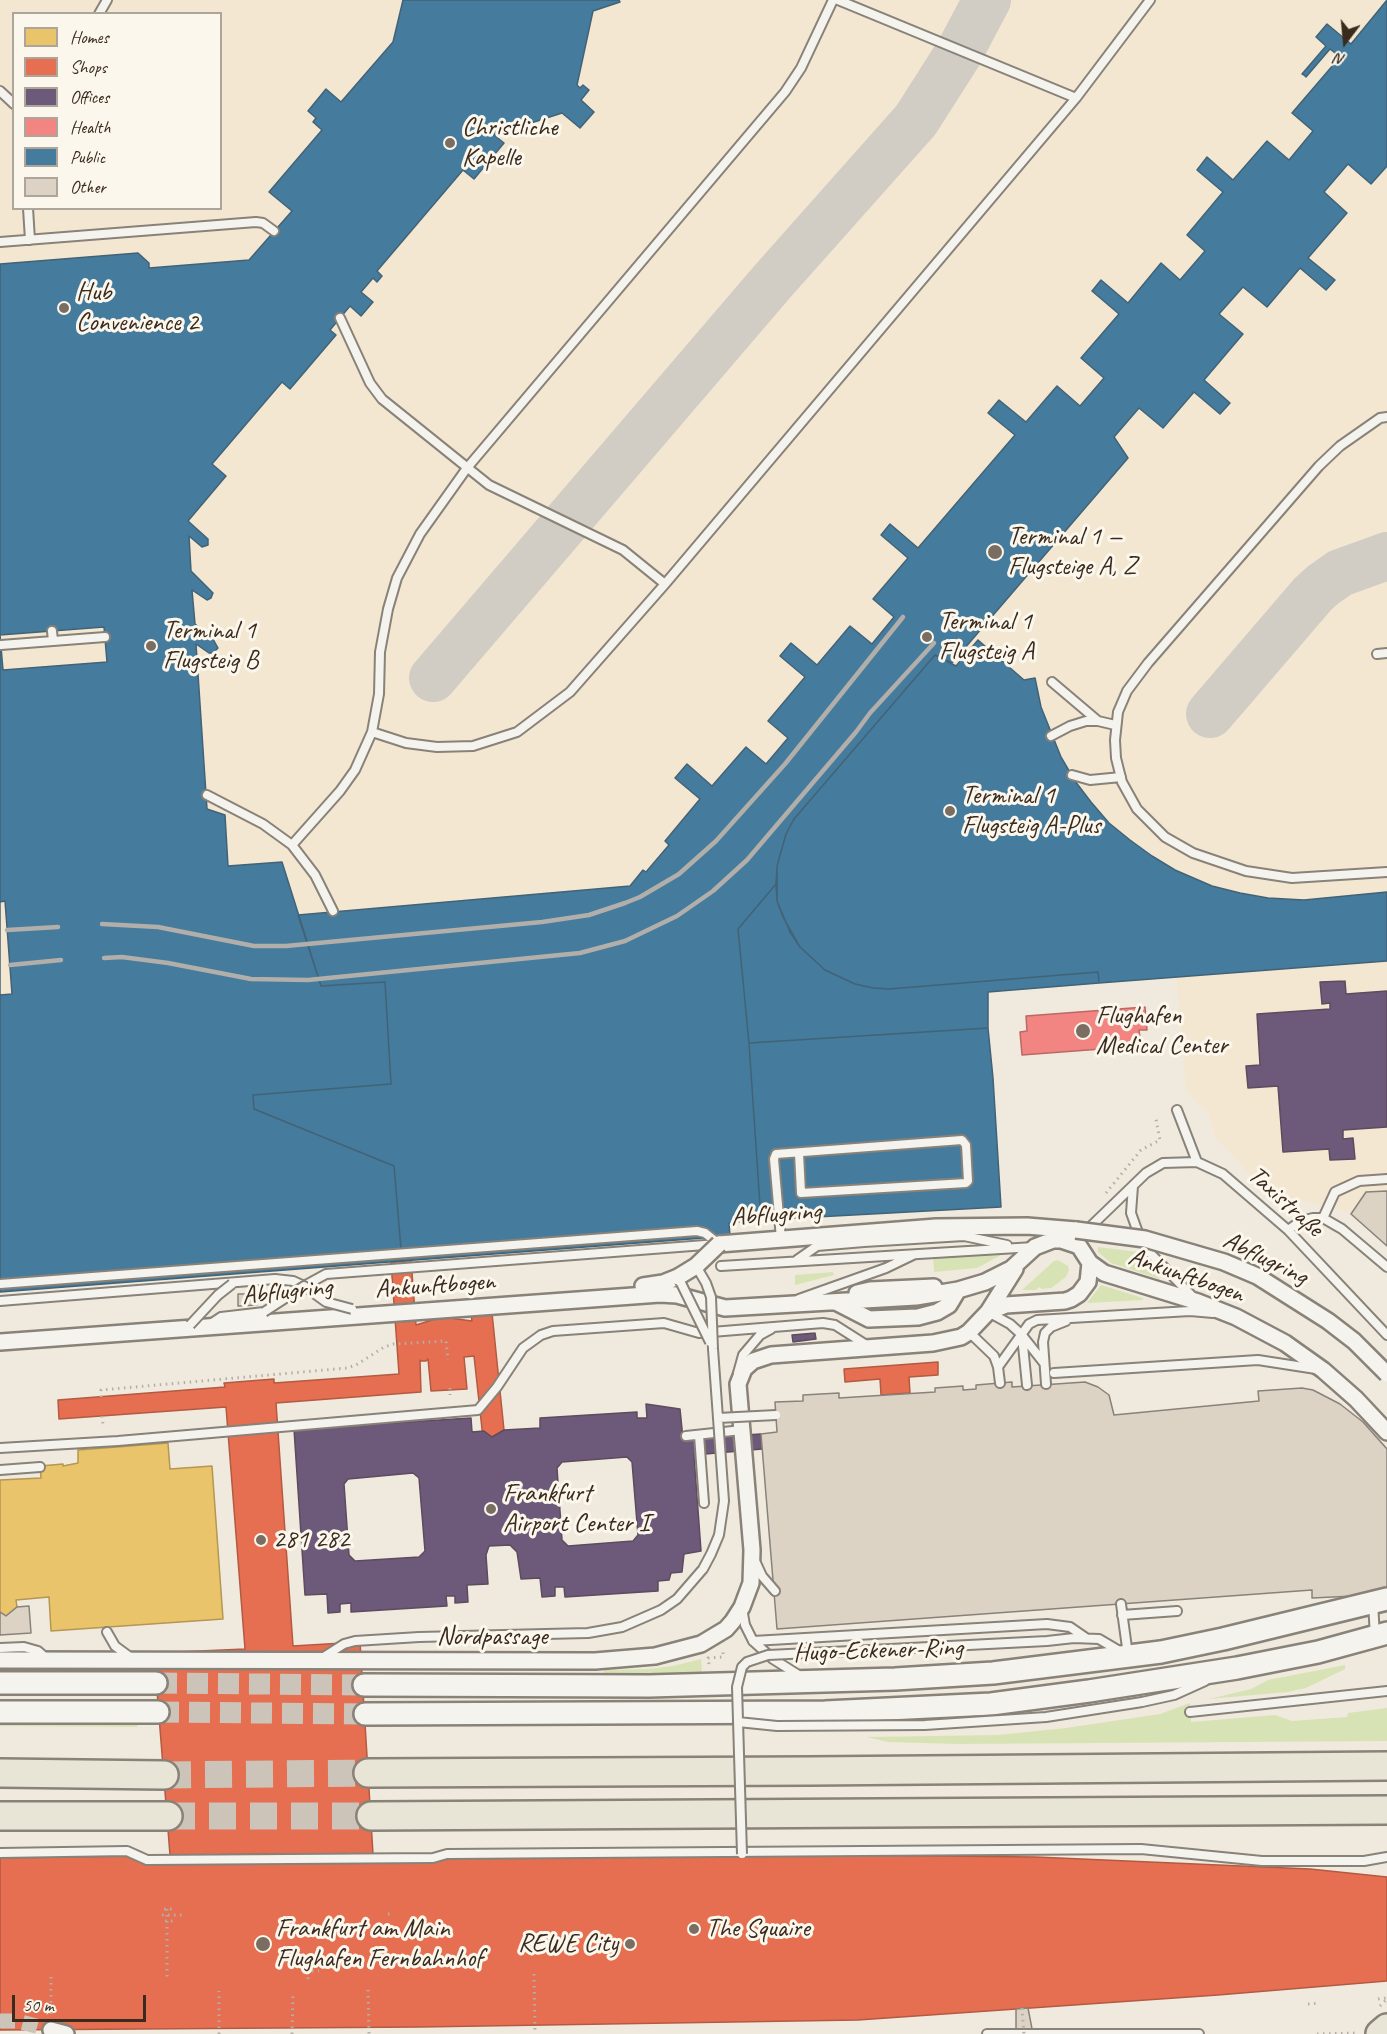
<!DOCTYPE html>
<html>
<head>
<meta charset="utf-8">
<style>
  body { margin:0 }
  #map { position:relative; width:1387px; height:2034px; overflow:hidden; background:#f0eade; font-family:Caveat,sans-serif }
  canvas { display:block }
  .legend { position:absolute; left:12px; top:12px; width:210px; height:198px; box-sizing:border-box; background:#fbf7ec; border:2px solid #aea59a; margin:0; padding:8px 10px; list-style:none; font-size:18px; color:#3b2a1e }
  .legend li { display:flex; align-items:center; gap:12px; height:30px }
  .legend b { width:30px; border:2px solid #aea59a }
  .north { position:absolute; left:1315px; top:12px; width:60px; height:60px; -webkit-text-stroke:4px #fbf7ec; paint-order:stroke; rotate:196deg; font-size:16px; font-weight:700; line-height:24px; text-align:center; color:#3b2a1e }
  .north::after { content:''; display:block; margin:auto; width:21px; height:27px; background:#3b2a1e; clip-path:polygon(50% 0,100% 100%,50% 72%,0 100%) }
  .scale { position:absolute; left:12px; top:1995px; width:134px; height:27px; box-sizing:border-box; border:3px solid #3b2a1e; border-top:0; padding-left:8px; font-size:18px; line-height:21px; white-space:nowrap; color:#3b2a1e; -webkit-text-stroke:4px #fbf7ec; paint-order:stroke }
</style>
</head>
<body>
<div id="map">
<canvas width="1387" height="2034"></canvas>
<ul class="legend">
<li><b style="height:16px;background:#e9c46a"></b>Homes</li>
<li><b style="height:16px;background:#e76f51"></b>Shops</li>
<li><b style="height:16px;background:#6d597a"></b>Offices</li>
<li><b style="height:16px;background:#f28482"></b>Health</li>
<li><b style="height:16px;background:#457b9d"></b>Public</li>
<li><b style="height:16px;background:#dcd3c5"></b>Other</li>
</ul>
<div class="north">N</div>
<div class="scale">50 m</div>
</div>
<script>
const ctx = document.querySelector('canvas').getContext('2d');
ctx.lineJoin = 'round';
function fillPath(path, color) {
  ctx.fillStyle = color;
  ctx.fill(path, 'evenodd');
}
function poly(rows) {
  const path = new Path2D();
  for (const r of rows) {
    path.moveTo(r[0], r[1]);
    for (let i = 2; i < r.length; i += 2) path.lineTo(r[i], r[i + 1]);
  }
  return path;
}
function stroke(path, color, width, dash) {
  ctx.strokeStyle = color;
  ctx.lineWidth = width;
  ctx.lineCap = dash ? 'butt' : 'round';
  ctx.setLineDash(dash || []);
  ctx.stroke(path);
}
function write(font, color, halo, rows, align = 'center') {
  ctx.font = font + ' Caveat,sans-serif';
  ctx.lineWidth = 6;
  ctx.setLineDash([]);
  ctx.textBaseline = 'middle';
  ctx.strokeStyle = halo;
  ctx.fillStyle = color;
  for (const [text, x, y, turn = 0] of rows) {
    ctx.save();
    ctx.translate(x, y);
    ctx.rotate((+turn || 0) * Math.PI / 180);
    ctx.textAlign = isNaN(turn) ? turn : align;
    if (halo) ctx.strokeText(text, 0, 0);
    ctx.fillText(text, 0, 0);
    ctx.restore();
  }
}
const built = poly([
  [0,0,1387,0,1387,1246,1351,1214,1328,1206,1270,1195,1215,1137,1208,1113,1186,1092,1176,977,988,993,988,1028,993,1078,1001,1207,761,1220,729,1223,730,1236,0,1292],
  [14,14,220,14,220,208,14,208]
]);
const green = poly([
  [1098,1247,1138,1252,1160,1279,1111,1263,1098,1252],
  [1003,1254,977,1268,934,1272,933,1256],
  [1058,1260,1068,1266,1069,1270,1066,1277,1051,1288,1042,1289,1039,1287,1036,1290,1022,1290,1054,1261],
  [833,1272,834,1275,795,1285,795,1275],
  [1101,1285,1143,1298,1143,1300,1087,1303],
  [701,1659,702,1673,604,1673,604,1670,648,1669,673,1666],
  [1345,1665,1345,1669,1306,1688,1288,1692,1209,1699,1251,1689,1268,1680],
  [1190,1703,1191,1722,1275,1715,1292,1721,1347,1717,1348,1713,1387,1708,1387,1741,959,1744,888,1742,867,1737,997,1735,1066,1728,1160,1714],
  [0,1720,139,1721,137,1727,0,1726]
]);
const homes = poly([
  [168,1443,170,1469,212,1466,223,1619,51,1631,49,1597,16,1600,17,1607,6,1616,0,1612,0,1480,41,1478,40,1466,63,1464,63,1466,78,1463,78,1450,168,1443]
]);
const shops = poly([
  [411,1260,416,1325,442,1317,472,1321,471,1315,492,1313,504,1430,498,1437,483,1438,474,1356,464,1357,467,1389,431,1391,428,1359,426,1361,420,1361,420,1360,421,1392,276,1403,293,1646,360,1642,373,1854,170,1855,154,1653,245,1649,226,1407,59,1419,58,1400,225,1387,224,1383,274,1379,274,1383,399,1374,391,1262,411,1260],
  [938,1362,938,1375,909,1377,910,1393,881,1395,880,1379,845,1382,844,1369,938,1362],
  [265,1854,742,1854,1036,1857,1310,1869,1387,1877,1387,1981,1218,1995,858,2020,420,2027,0,2030,0,1858,265,1854]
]);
const offices = poly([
  [1345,981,1346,994,1387,991,1387,1127,1343,1130,1343,1139,1353,1138,1355,1159,1330,1160,1329,1149,1283,1152,1278,1086,1248,1088,1246,1066,1260,1065,1257,1014,1330,1009,1330,1003,1322,1004,1320,982,1345,981],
  [815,1333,816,1339,793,1342,792,1335,815,1333],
  [646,1404,680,1409,683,1439,761,1434,762,1449,694,1455,701,1551,684,1554,682,1572,671,1573,669,1580,658,1581,658,1591,565,1597,564,1587,555,1587,555,1596,542,1597,540,1578,521,1579,517,1552,510,1545,489,1546,486,1555,488,1584,467,1585,468,1602,455,1603,455,1596,446,1596,447,1606,351,1612,351,1603,340,1604,340,1612,328,1613,327,1594,305,1595,294,1429,471,1418,472,1432,484,1431,492,1437,504,1430,540,1428,540,1418,637,1412,637,1418,647,1418,646,1404],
  [627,1457,632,1462,638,1535,633,1541,568,1546,562,1540,557,1468,562,1462,627,1457],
  [413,1473,419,1478,425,1551,419,1557,355,1561,349,1555,344,1484,348,1479,413,1473]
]);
const health = poly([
  [1145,1007,1147,1030,1139,1030,1141,1046,1022,1055,1020,1032,1027,1031,1026,1016,1145,1007]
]);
const public = poly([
  [403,0,619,0,620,2,593,11,577,85,580,88,583,85,589,90,581,100,594,112,580,128,562,113,494,135,504,143,474,179,463,170,377,271,382,276,377,282,373,278,361,292,373,302,361,316,350,306,330,330,336,335,290,389,282,382,212,464,226,476,188,521,208,539,208,545,202,547,189,536,191,571,213,593,211,598,207,600,192,590,195,624,213,639,218,648,213,653,209,653,196,644,207,809,225,815,228,866,282,862,321,986,385,982,391,1084,253,1095,254,1109,394,1166,402,1261,0,1292,0,264,138,253,149,263,149,268,249,260,292,211,269,192,322,130,313,122,316,118,308,111,326,89,341,102,393,42,403,0],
  [104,627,107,662,3,670,0,635,104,627],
  [1387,0,1387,166,1371,184,1348,164,1324,192,1347,213,1308,258,1335,280,1326,290,1300,268,1267,307,1243,287,1219,314,1243,334,1204,380,1230,403,1220,414,1194,392,1163,428,1139,408,1114,437,1128,458,952,663,935,655,794,819,786,834,777,866,776,884,738,929,749,1043,761,1220,729,1223,730,1236,402,1261,394,1166,254,1109,253,1095,391,1084,385,982,321,986,298,915,630,886,643,870,646,872,669,845,665,841,700,799,675,778,687,764,712,786,746,747,766,764,788,738,768,721,805,677,780,656,791,643,817,665,850,626,872,644,894,617,873,599,908,558,881,535,890,524,918,548,1015,435,988,413,999,400,1026,422,1057,386,1080,406,1104,378,1081,358,1119,314,1092,291,1101,280,1128,303,1161,263,1180,280,1205,251,1187,235,1223,192,1197,170,1207,157,1233,180,1267,141,1289,160,1313,131,1292,113,1340,57,1330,49,1306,77,1304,75,1302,74,1326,46,1316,37,1327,24,1351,44,1387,0],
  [978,640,1024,680,1035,678,1041,707,1061,757,1075,781,1091,802,1109,823,1130,840,1152,856,1175,870,1212,886,1240,893,1268,898,1304,900,1387,892,1387,961,1099,983,1098,972,889,989,873,988,855,984,825,970,800,947,790,932,777,901,777,866,786,834,794,819,935,655,956,666,978,640],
  [776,884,777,901,783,917,800,947,825,970,855,984,873,988,889,989,1098,972,1099,983,988,992,988,1028,749,1043,738,929,776,884],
  [5,901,12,994,0,995,0,902,5,901],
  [988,1028,993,1078,1001,1207,761,1220,749,1043,988,1028]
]);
const taxiway = poly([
  [433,678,772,282,916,120,960,51,987,0],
  [1210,714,1313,594,1323,585,1340,573,1387,556]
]);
const building = poly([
  [1387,1191,1387,1246,1351,1214,1366,1192,1387,1191],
  [238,1294,256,1294,257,1305,238,1306,238,1294],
  [1012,1382,1012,1387,1085,1382,1098,1387,1109,1395,1114,1415,1259,1401,1258,1391,1302,1388,1313,1390,1340,1404,1363,1422,1387,1449,1387,1589,1354,1596,1312,1598,1312,1590,777,1629,761,1434,777,1432,775,1402,803,1401,803,1395,839,1393,839,1398,935,1392,935,1388,963,1386,963,1390,976,1389,976,1385,1012,1382],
  [29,1606,31,1633,0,1635,0,1612,6,1616,17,1607,29,1606],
  [1028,2008,1033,2034,1016,2034,1016,2009,1028,2008]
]);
const streetTunnel = poly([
  [0,2021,17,2021,51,2030]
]);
const secondaryTunnel = poly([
  [156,1683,364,1685],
  [158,1712,365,1714]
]);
const highwayTunnel = poly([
  [164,1775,368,1773],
  [168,1816,371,1816]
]);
const path = poly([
  [1106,1193,1141,1150,1160,1140,1156,1119],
  [450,1388,450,1395],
  [101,1397,101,1390,347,1368,356,1365,384,1347,394,1344,446,1341,448,1360],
  [102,1416,103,1425],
  [709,1664,708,1658,723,1657,723,1650],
  [164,1909,174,1909],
  [167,1909,167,1977],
  [388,1914,392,1914],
  [162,1915,184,1915],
  [165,1921,174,1921],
  [534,1974,535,2034],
  [51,1977,51,2014],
  [308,1979,308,1971,319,1971],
  [368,1990,369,2034],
  [1378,1999,1387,1998],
  [1308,2004,1320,2003],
  [1380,2006,1387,1999],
  [219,2034,219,1991],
  [292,2034,293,1993],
  [1317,2034,1359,2033]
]);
const lane = poly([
  [838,0,1076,98],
  [99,14,107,0],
  [0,91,14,104],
  [28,208,30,240],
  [0,242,256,222,263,223,274,231],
  [340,318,370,383,382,399,489,485,623,550,665,584],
  [1387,417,1380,418,1340,446,1319,466,1148,663,1127,691,1118,712,1115,740,1116,758,1122,782,1137,809,1165,837,1193,853,1246,871,1292,878,1387,872],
  [52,631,53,641],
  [1,645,105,637],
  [1377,654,1387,653],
  [1052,682,1098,721,1115,725],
  [372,732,406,743,437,747,473,746,517,732,570,692,665,584,1076,98,1150,0],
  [1051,736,1070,726,1086,721,1098,721],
  [1072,775,1090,780,1121,777],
  [207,795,263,824,292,845,315,875,333,911],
  [292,845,340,791,355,770,372,732,379,694,380,652,388,609,397,578,420,534,467,468,785,92,801,68,833,0],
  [1177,1110,1197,1162],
  [1133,1186,1131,1213,1140,1238,1150,1253,1195,1299],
  [1323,1218,1335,1192,1359,1181,1387,1179],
  [1087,1230,1146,1173,1163,1163,1197,1162,1223,1174,1288,1230,1387,1335],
  [1288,1230,1301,1221,1313,1218,1323,1218,1342,1229,1387,1267],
  [781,1239,774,1159,776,1154,962,1140,966,1145,968,1181,966,1183,801,1193,799,1153],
  [797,1260,817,1246,864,1242,964,1236,1007,1245],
  [721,1266,1034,1247],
  [0,1284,697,1231,705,1233,719,1244],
  [799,1299,886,1268,913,1255],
  [0,1301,275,1279,293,1281,304,1286,326,1274,718,1244],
  [990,1313,1010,1324,1021,1334,1044,1363],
  [212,1323,221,1317,264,1312],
  [969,1332,994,1356,998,1367,1000,1383],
  [1022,1336,1027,1385],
  [998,1367,1029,1324,1037,1320,1190,1311,1213,1313],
  [738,1373,743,1355,760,1335,771,1329],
  [1054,1373,1258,1360,1316,1369],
  [1046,1384,1043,1342,1045,1333,1051,1327,1066,1321],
  [699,1435,704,1503],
  [686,1436,742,1430],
  [0,1448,118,1441,478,1410,497,1387,523,1348,541,1335,553,1331,664,1323,699,1333,823,1323,835,1325,868,1346],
  [0,1470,40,1467],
  [756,1563,762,1576,775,1591],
  [1373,1603,1375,1636],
  [1121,1604,1128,1655],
  [742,1608,745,1625,753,1641,773,1659,800,1676],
  [1122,1615,1177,1611],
  [107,1632,115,1646,130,1657],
  [753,1641,1047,1624,1070,1627,1086,1638],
  [0,1648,24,1647,38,1651,46,1658],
  [851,1651,1047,1641,1074,1638,1099,1639,1121,1652],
  [322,1658,344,1644,355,1641,419,1637],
  [1142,1702,1174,1695,1205,1681],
  [1190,1712,1387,1691],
  [0,1853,127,1851,147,1860,433,1858,447,1854,1141,1849,1262,1861,1364,1861,1387,1857],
  [987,2034,1199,2034]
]);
const street = poly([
  [719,1244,936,1227,1027,1226,1076,1230],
  [643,1286,663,1283,678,1277],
  [857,1293,870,1290,934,1287],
  [836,1302,869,1319,918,1317,937,1312,949,1305,958,1290],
  [988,1312,1006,1305,1065,1301,1071,1299,1079,1294,1088,1282,1090,1263],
  [0,1342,660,1294,677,1295,725,1308,916,1297,958,1290,985,1282,1011,1269,1035,1247,1053,1240,1061,1240,1079,1246,1090,1263,1104,1273,1198,1302,1236,1317,1285,1343,1323,1370,1356,1399,1387,1432],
  [0,1660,595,1661,655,1656,701,1644,726,1629,733,1621,742,1607,751,1583,752,1550,738,1384,744,1369,753,1361,771,1355,933,1343,961,1337,969,1332,988,1312,1015,1269],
  [51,2030,66,2034]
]);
const secondary = poly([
  [0,1683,156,1683],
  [364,1685,649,1686,895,1679,993,1673,1161,1652,1223,1639,1387,1599],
  [0,1712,158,1712],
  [365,1714,825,1712,991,1704,1089,1691,1237,1668,1318,1652,1387,1633]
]);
const highway = poly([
  [0,1773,164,1775],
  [368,1773,810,1771,1387,1766],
  [0,1816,168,1816],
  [371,1816,1387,1810],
  [1380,2034,1387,2028]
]);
const rail = poly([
  [102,924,158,927,254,946,286,946,542,922,589,915,625,903,640,897,679,874,716,841,785,764,903,617],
  [7,930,58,927],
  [104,958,122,957,168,963,251,979,308,980,580,953,625,941,677,916,713,891,747,860,856,732,870,713,934,643],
  [10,965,61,960]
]);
const pathBridge = poly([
  [1022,2008,1024,2034]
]);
const laneBridge = poly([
  [678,1277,710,1342],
  [264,1312,304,1286,326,1302,352,1309],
  [190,1325,218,1295,232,1284],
  [718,1418,776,1415],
  [419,1637,588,1633,622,1627,661,1610,677,1599,703,1569,711,1554,719,1535,724,1501,713,1349,711,1297,706,1283,696,1266],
  [738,1722,777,1726,925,1725,1046,1717,1142,1702],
  [742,1854,737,1687,742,1667,747,1662,768,1655,851,1651]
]);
const streetBridge = poly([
  [1076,1230,1145,1239,1224,1262,1257,1276,1328,1321,1354,1341,1387,1374],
  [678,1277,696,1266,719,1244]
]);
const markers = [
  [450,143,6,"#7a6d61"],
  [64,308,6,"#7a6d61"],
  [995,552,8,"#7a6d61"],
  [927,637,6,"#7a6d61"],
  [151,646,6,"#7a6d61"],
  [950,811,6,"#7a6d61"],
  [1083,1031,8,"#7a6d61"],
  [491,1509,6,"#7a6d61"],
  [261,1540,6,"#7a6d61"],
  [694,1929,6,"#7a6d61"],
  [263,1944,8,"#7a6d61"],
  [630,1944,6,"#7a6d61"]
];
const poiNames = [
  ["Christliche",462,128],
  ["Kapelle",462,158],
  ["Hub",76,293],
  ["Convenience 2",76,323],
  ["Terminal 1 —",1008,537],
  ["Flugsteige A, Z",1008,567],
  ["Terminal 1",939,622],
  ["Flugsteig A",939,652],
  ["Terminal 1",163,631],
  ["Flugsteig B",163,661],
  ["Terminal 1",962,796],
  ["Flugsteig A-Plus",962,826],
  ["Flughafen",1096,1016],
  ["Medical Center",1096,1046],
  ["Frankfurt",503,1494],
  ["Airport Center I",503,1524],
  ["281 282",273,1540],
  ["Frankfurt am Main",276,1929],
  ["Flughafen Fernbahnhof",276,1959],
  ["The Squaire",706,1929],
  ["REWE City",618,1944,"right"]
];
const streetNames = [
  ["Taxistraße",1285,1202,42],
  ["Abflugring",776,1215,-4],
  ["Abflugring",1265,1259,26],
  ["Ankunftbogen",1186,1276,19],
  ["Ankunftbogen",435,1286,-4],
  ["Abflugring",287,1292,-6],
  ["Nordpassage",492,1637],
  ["Hugo-Eckener-Ring",878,1651,-2]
];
fillPath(built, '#f3e7d1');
fillPath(green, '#d8e3b5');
fillPath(homes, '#e9c46a');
stroke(homes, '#b59653', 1.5);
fillPath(shops, '#e76f51');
stroke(shops, '#b35a42', 1.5);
fillPath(offices, '#6d597a');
stroke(offices, '#5e4b5e', 1.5);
fillPath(health, '#f28482');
stroke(health, '#bb6964', 1.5);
fillPath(public, '#457b9d');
stroke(public, '#426377', 1.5);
stroke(taxiway, '#d1ccc4', 48);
fillPath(building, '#dcd3c5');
stroke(building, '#888279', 1.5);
stroke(streetTunnel, '#ccc4b8', 15, [15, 8]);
stroke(secondaryTunnel, '#ccc4b8', 21, [21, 10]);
stroke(highwayTunnel, '#ccc4b8', 27, [27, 14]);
stroke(lane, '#888279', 12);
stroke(street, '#888279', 20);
stroke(secondary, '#888279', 26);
stroke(highway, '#888279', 32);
stroke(path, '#b2aea9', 3, [1.5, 4.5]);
stroke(lane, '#f5f3ee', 8);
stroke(street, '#f5f3ee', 15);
stroke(secondary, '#f5f3ee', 21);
stroke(highway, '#e8e4d6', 27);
stroke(rail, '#b2aea9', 4.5);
stroke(laneBridge, '#888279', 12, []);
stroke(streetBridge, '#888279', 20, []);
stroke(pathBridge, '#b2aea9', 3, [1.5, 4.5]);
stroke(laneBridge, '#f5f3ee', 8);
stroke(streetBridge, '#f5f3ee', 15);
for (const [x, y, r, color] of markers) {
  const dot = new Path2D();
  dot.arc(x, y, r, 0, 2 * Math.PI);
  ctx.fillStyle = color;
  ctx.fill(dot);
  stroke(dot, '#fbf7ec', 2);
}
write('26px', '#3b2a1e', '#fbf7ec', poiNames, 'left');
write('26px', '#3b2a1e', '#fbf7ec', streetNames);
</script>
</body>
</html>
